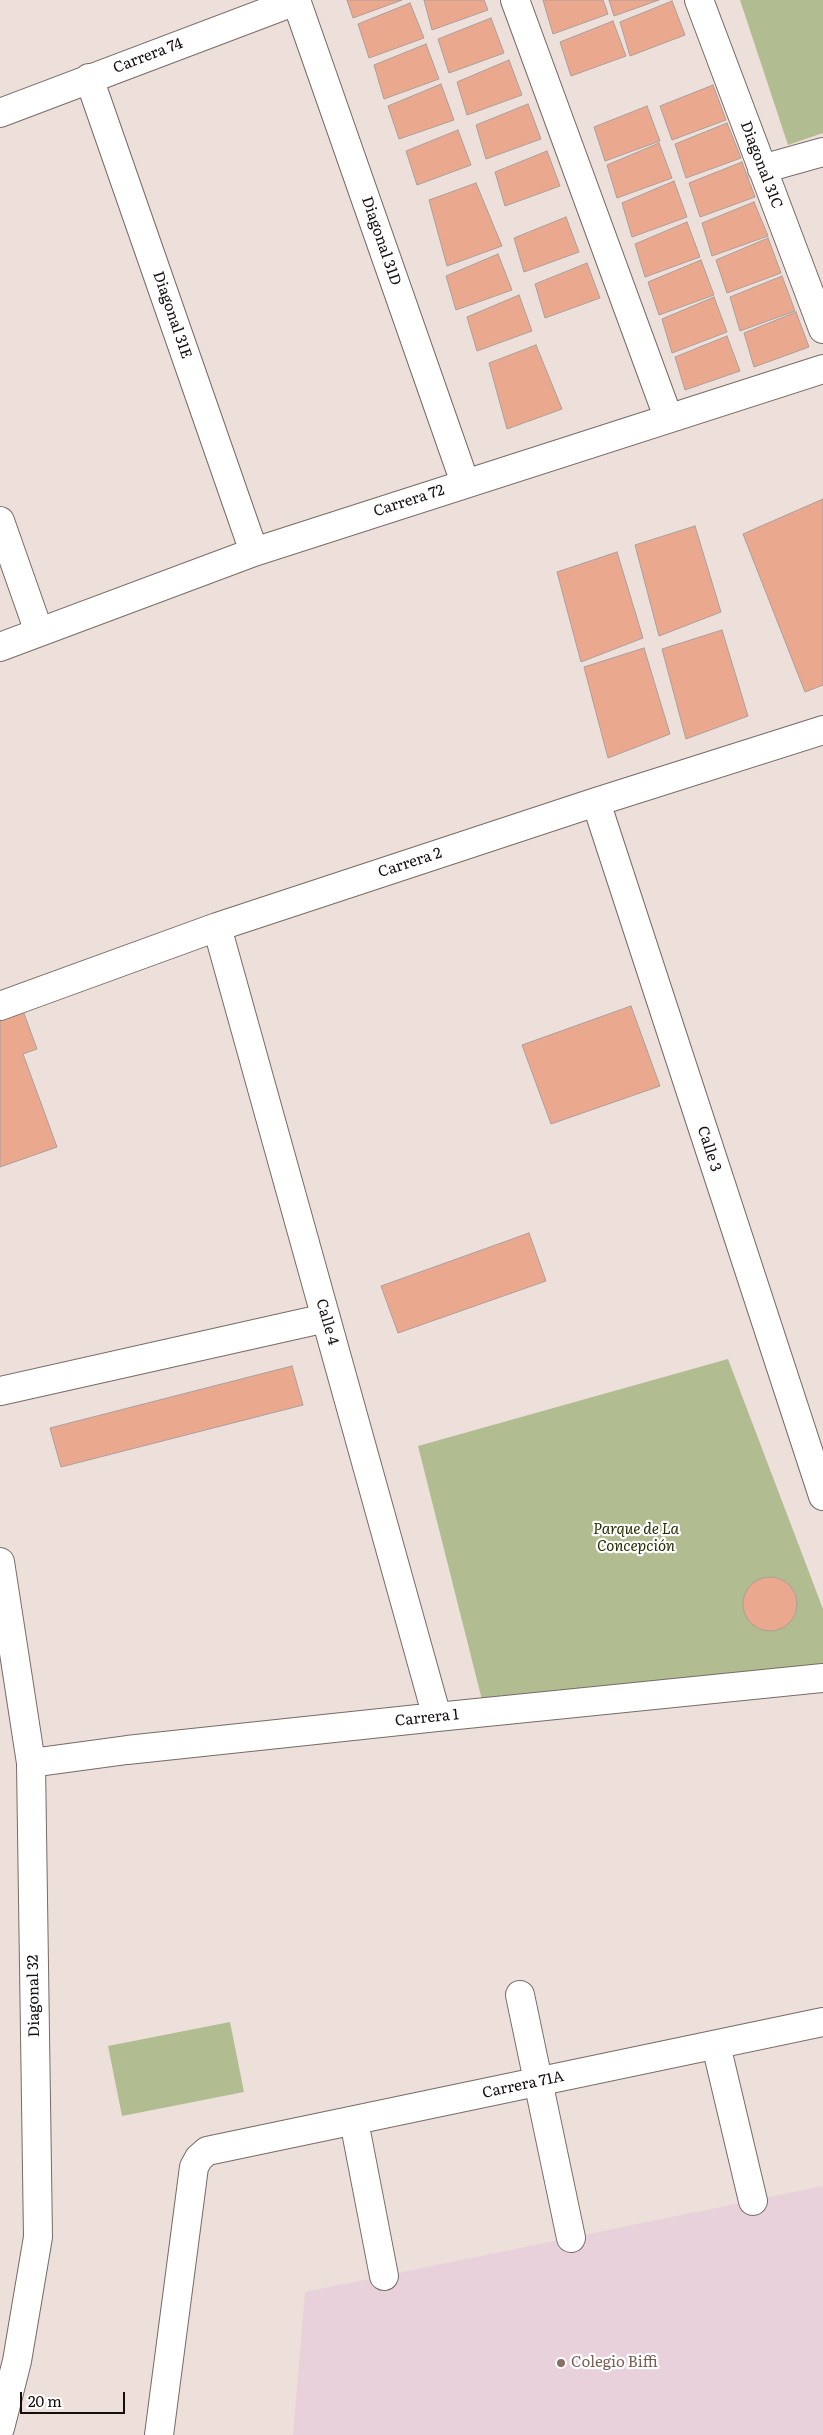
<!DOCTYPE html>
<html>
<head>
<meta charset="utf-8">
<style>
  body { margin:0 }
  #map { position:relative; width:823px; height:2435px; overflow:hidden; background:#eddfda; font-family:Literata,serif }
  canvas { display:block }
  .scale { position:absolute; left:20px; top:2392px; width:105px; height:22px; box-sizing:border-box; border:2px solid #140f0e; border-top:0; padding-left:6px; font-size:15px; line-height:18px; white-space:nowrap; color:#140f0e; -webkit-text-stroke:4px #fff; paint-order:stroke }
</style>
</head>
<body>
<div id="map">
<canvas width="823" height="2435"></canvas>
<div class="scale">20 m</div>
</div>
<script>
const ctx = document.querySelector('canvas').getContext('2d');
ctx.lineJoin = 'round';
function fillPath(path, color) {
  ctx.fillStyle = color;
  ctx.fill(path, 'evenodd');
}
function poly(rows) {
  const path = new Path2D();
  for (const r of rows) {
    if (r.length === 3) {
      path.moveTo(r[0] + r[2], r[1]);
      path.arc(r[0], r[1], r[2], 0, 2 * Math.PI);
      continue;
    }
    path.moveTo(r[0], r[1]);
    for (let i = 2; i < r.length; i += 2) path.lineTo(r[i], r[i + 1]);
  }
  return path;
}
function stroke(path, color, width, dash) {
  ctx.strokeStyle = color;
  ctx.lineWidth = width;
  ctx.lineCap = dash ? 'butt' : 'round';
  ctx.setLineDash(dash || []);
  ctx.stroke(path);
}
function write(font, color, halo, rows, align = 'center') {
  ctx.font = font + ' Literata,serif';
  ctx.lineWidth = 4.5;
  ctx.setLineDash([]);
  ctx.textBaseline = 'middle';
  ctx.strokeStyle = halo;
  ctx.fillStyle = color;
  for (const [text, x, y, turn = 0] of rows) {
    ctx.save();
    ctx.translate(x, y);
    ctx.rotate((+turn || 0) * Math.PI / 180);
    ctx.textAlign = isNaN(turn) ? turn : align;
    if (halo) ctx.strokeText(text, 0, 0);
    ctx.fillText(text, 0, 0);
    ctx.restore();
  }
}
const education = poly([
  [823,2186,823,2435,293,2435,305,2292]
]);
const green = poly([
  [740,0,823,0,823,133,788,145],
  [728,1359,823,1609,823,1670,482,1700,418,1446],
  [230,2022,244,2092,122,2116,108,2046]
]);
const building = poly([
  [347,0,402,0,353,18,347,0],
  [424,0,484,0,488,10,432,30,424,0],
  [543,0,603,0,608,14,553,34,543,0],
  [609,0,659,0,614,16,609,0],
  [672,1,685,35,630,56,620,22,672,1],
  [410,3,424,38,369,58,358,24,410,3],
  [491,18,504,53,449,73,438,39,491,18],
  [613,21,626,56,571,76,560,42,613,21],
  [426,44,439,79,384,99,374,65,426,44],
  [509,60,522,95,467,115,457,82,509,60],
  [441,84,454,120,399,139,388,106,441,84],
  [713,85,726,120,672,140,660,106,713,85],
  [528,104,541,139,486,159,476,125,528,104],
  [647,106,660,141,605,161,594,127,647,106],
  [727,123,741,158,686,178,675,144,727,123],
  [458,130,471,165,417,185,406,151,458,130],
  [659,143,672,178,617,198,607,165,659,143],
  [547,151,560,186,505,206,495,172,547,151],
  [742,162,755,197,700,217,689,183,742,162],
  [674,181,687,217,632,237,622,203,674,181],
  [476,183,502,246,447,266,429,200,476,183],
  [754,202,768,236,712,256,702,223,754,202],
  [566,217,579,252,524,272,514,238,566,217],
  [687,222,700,257,645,277,635,244,687,222],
  [768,238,781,273,727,293,716,260,768,238],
  [498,254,512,290,456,310,446,276,498,254],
  [701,260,714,295,659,315,648,282,701,260],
  [587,263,600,298,545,318,535,284,587,263],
  [782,276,795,311,740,331,730,297,782,276],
  [519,295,532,331,477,351,467,317,519,295],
  [714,297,727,332,672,353,662,319,714,297],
  [796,312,809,347,754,367,744,333,796,312],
  [727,336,740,371,685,390,675,357,727,336],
  [536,345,562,409,507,429,489,363,536,345],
  [823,499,823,685,805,692,743,534,823,499],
  [695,526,721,612,659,636,635,545,695,526],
  [617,552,643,638,581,662,557,572,617,552],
  [722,630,748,716,686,739,662,649,722,630],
  [644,648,670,734,608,758,584,667,644,648],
  [631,1006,660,1086,551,1124,522,1045,631,1006],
  [22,1008,37,1049,23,1054,57,1147,0,1167,0,1015,22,1008],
  [529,1233,546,1281,398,1333,381,1286,529,1233],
  [292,1366,303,1405,61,1467,50,1428,292,1366],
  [770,1604,27]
]);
const minor = poly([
  [296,0,465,483],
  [515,0,668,417],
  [699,0,823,329],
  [89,78,254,552],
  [0,113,296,1],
  [762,169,823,152],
  [0,521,39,632],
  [0,647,254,552,823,369],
  [596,802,823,1496],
  [217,927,437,1717],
  [0,1006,217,927,596,802,823,730],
  [0,1391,326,1318],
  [31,1763,127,1750,437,1717,823,1678],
  [520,1995,571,2238],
  [716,2045,753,2201],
  [354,2121,384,2276],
  [159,2435,194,2167,199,2158,207,2151,823,2022]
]);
const tertiary = poly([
  [0,1562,31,1763,38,2237,17,2361,0,2428]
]);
const markers = [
  [561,2363,5,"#8d6e63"]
];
const streetNames = [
  ["Carrera 74",148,56,-21],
  ["Diagonal 31C",761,165,69],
  ["Diagonal 31D",381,241,71],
  ["Diagonal 31E",172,315,71],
  ["Carrera 72",409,501,-18],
  ["Carrera 2",410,863,-18],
  ["Calle 3",709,1149,72],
  ["Calle 4",327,1322,74],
  ["Carrera 1",427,1718,-6],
  ["Diagonal 32",34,1996,-91],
  ["Carrera 71A",523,2085,-12]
];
const parkNames = [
  ["Parque de La",636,1530],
  ["Concepción",636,1547]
];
const educationNames = [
  ["Colegio Biffi",571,2363]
];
fillPath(education, '#e9d1dc');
fillPath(green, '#b1bd90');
fillPath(building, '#eaa98f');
stroke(building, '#ab9e9a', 1);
stroke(minor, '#776b67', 30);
stroke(tertiary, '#776b67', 30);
stroke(minor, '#fff', 28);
stroke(tertiary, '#fff', 28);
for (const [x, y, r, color] of markers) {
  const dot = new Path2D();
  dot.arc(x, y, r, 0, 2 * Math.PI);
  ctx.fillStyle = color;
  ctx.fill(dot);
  stroke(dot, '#fff', 2);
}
write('15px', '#140f0e', '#fff', streetNames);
write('italic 15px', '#252d00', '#fff', parkNames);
write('15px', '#785e54', '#fff', educationNames, 'left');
</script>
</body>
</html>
